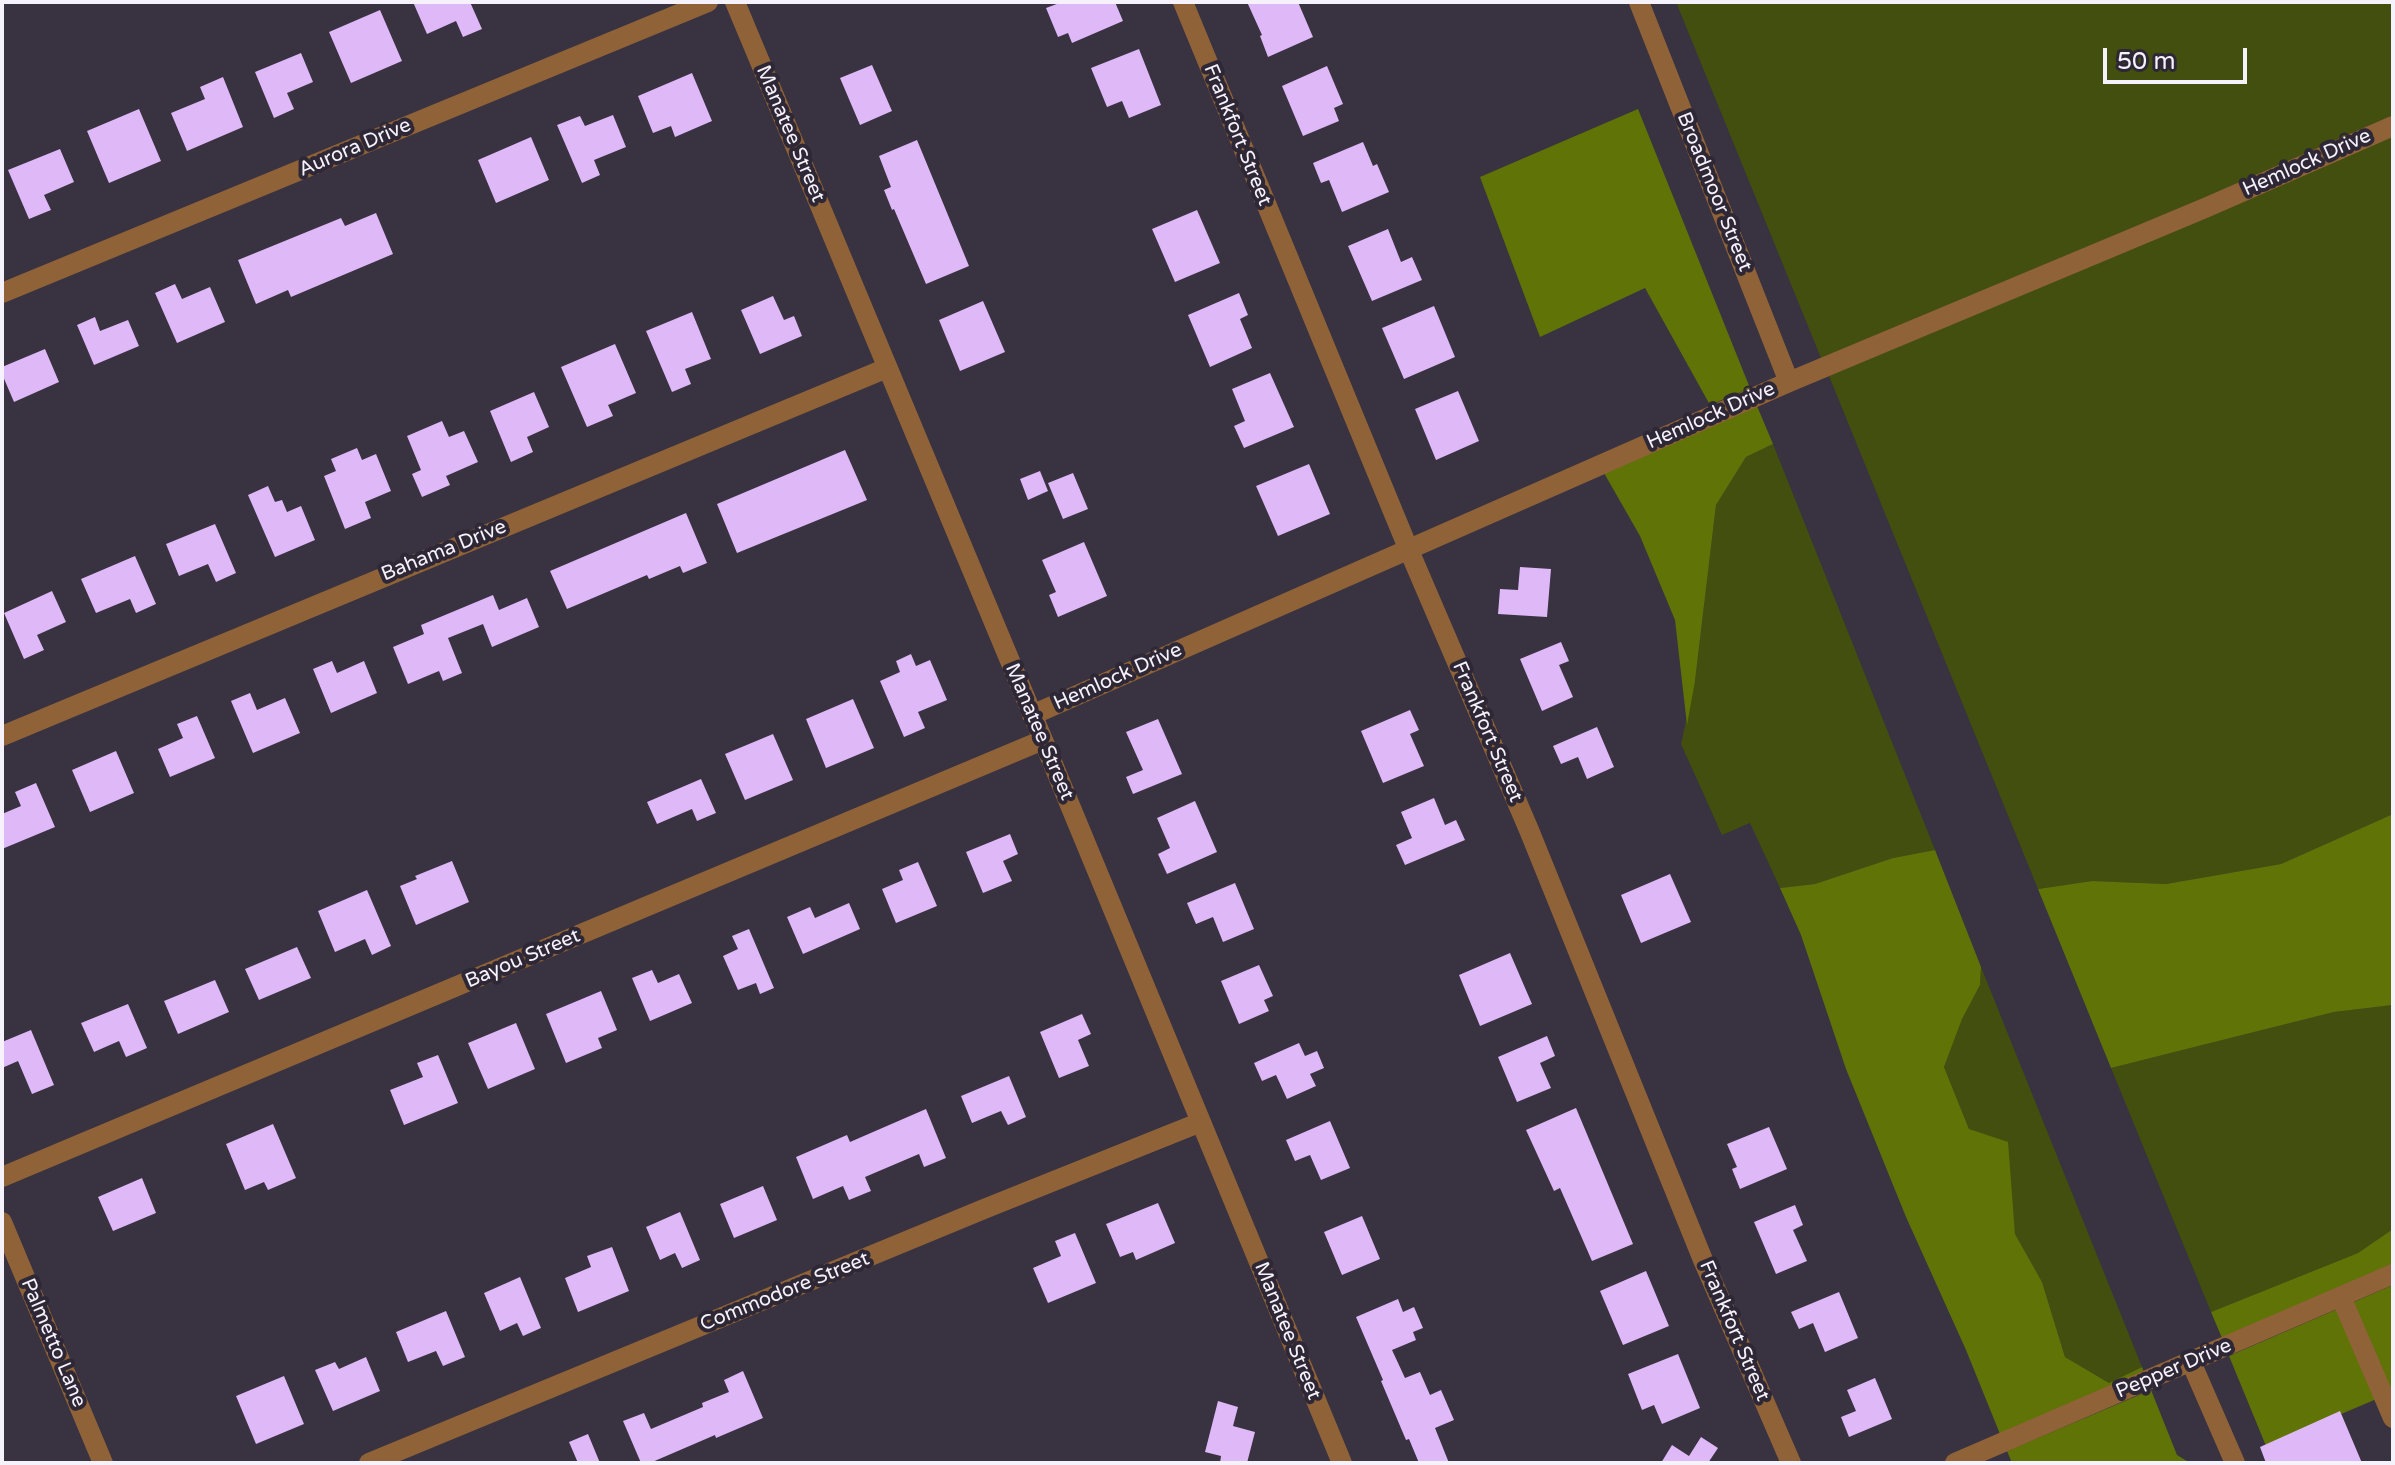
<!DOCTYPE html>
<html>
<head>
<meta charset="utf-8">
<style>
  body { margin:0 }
  #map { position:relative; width:2395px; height:1465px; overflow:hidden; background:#383241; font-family:"Varela Round",sans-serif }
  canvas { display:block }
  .frame { position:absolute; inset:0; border:4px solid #f6f2fb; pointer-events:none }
  .scale { position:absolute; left:2103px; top:48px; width:144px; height:36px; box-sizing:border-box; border:4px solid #f6f2fb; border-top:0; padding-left:10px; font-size:24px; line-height:28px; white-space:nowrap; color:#f6f2fb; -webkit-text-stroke:6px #2e2836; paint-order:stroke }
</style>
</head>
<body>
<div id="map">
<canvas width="2395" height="1465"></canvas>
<div class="frame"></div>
<div class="scale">50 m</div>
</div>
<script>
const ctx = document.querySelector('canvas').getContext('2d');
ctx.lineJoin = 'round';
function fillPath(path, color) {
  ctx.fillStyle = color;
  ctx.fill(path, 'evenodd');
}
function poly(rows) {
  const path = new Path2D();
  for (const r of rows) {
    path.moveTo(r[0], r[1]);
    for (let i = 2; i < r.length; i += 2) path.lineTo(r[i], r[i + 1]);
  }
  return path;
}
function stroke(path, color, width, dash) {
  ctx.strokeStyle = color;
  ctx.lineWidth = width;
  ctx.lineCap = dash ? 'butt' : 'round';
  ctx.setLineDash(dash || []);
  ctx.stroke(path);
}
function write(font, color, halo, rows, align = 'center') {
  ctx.font = font + ' "Varela Round",sans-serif';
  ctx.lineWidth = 8;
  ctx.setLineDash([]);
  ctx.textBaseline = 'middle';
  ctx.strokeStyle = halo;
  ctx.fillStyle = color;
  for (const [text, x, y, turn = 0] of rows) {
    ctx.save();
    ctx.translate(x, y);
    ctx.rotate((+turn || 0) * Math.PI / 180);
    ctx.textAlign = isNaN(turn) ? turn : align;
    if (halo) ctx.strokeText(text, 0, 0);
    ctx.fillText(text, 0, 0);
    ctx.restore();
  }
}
const green = poly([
  [1676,2,2393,2,2393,115,2201,199,1821,358],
  [2393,136,2393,814,2281,864,2166,884,2092,881,2038,889,1829,376],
  [1773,444,1935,850,1893,858,1815,884,1780,888,1750,823,1722,835,1681,744,1695,681,1716,505,1746,457],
  [1981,967,2142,1367,2109,1383,2065,1357,2042,1282,2015,1234,2011,1193,1969,1129,1944,1067,1962,1018,1980,985],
  [2393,1005,2393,1229,2358,1253,2211,1312,2111,1068,2334,1012]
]);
const forest = poly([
  [1638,109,1750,388,1710,405,1645,288,1540,337,1480,177],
  [1757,406,1773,444,1746,457,1716,505,1695,681,1687,725,1675,620,1640,536,1604,473],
  [2393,814,2393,1005,2334,1012,2111,1068,2038,889,2092,881,2166,884,2281,864],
  [1935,850,1981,967,1980,985,1962,1019,1944,1067,1969,1129,2008,1142,2015,1234,2042,1282,2065,1357,2109,1383,2142,1367,2144,1372,2000,1434,1966,1350,1906,1217,1846,1069,1801,935,1780,888,1815,884,1893,858],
  [2393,1229,2393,1264,2222,1338,2211,1312,2358,1253],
  [2393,1285,2393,1392,2266,1446,2229,1356],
  [2151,1390,2177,1455,2190,1463,2012,1463,2007,1451]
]);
const building = poly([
  [413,2,470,2,482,29,463,37,456,21,427,34],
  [1062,2,1115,2,1123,21,1072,43,1068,33,1058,37,1046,8],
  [1247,2,1298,2,1313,37,1268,57,1260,36,1262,35],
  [380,10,402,61,351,83,329,32],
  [1139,49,1161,105,1129,118,1122,101,1107,107,1091,68],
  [301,53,313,82,287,93,294,109,274,118,255,72],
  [872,65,892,111,860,125,840,78],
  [1327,66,1343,104,1334,108,1339,121,1303,136,1282,86],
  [692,73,712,121,675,137,671,126,653,133,638,96],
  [223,77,243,127,187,151,171,113,205,99,200,87],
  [139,109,161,161,109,183,87,131],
  [613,115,626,147,594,160,600,175,582,183,557,125,580,116,585,126],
  [531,137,549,180,496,203,478,160],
  [917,140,969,266,926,284,894,209,892,210,884,190,891,187,879,156],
  [1363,142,1373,166,1377,164,1389,192,1342,212,1329,180,1321,183,1313,163],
  [60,149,74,182,44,195,51,210,29,219,8,170],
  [1197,210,1220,263,1175,282,1152,229],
  [376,213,393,254,291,297,288,290,256,304,238,260,341,218,345,226],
  [1388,229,1401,262,1412,257,1422,280,1372,301,1348,246],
  [175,284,182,299,210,287,225,322,177,343,155,293],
  [1239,293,1248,315,1240,319,1252,348,1210,367,1188,315],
  [773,296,784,320,794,316,802,336,760,354,741,310],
  [983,301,1005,352,960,371,939,320],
  [1434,306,1455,357,1404,379,1382,328],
  [692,312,711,359,685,369,691,384,672,392,646,331],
  [95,317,100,331,128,320,139,346,94,365,77,325],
  [615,344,636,393,608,405,613,416,587,427,561,367],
  [45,349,59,382,14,402,2,374,2,367],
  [1270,373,1294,427,1244,448,1234,426,1245,421,1232,389],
  [1458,391,1479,441,1436,460,1415,409],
  [534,392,549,427,527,437,533,452,511,462,490,411],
  [442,421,449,437,464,431,478,462,446,476,450,485,422,497,412,474,421,470,407,436],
  [357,448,362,460,376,454,391,491,365,502,371,518,345,529,324,476,336,471,331,459],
  [845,450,867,500,737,553,717,504],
  [1309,464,1330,514,1278,536,1256,486],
  [1040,471,1048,491,1028,500,1020,479],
  [1073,473,1088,509,1063,519,1048,483],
  [268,486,275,502,282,500,287,512,301,506,315,540,275,557,248,495],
  [686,513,707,563,683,573,680,566,649,579,647,575,567,609,550,571],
  [215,524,236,573,216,582,208,564,179,576,166,544],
  [1084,542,1107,596,1058,617,1049,595,1056,592,1042,560],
  [135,556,156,604,136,613,130,599,96,613,81,579],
  [1520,567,1551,569,1547,617,1498,614,1500,589,1518,590],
  [52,591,66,622,37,635,44,650,24,659,4,613],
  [493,595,499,610,527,598,539,627,492,647,483,624,448,638,462,673,443,681,439,671,408,684,393,647,424,634,421,625],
  [1561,642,1569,661,1559,665,1573,697,1542,711,1520,659],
  [911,654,916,666,930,660,947,700,918,712,925,728,904,737,880,681,900,672,896,661],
  [332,661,337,673,364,661,377,693,331,713,313,669],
  [250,693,257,710,285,698,300,733,253,753,231,701],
  [853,699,874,748,826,768,806,719],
  [1410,710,1419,730,1410,734,1424,766,1383,783,1361,731],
  [197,716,215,758,170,777,158,749,183,738,177,724],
  [1158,719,1182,774,1133,794,1126,777,1143,770,1126,732],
  [1597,727,1614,767,1587,779,1578,757,1561,764,1553,746],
  [773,734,793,780,745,800,725,754],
  [116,751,134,793,90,812,72,770],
  [701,779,716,813,697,821,692,809,657,824,647,802],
  [36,783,55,827,2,849,2,814,21,806,15,792],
  [1434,798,1445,825,1456,820,1465,840,1405,865,1396,845,1412,838,1401,812],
  [1195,801,1217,852,1167,874,1158,854,1170,848,1157,818],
  [1010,834,1018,854,1003,861,1012,881,983,893,966,852],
  [452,861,469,902,416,925,400,886,417,879,415,876],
  [918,862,937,906,896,923,882,889,903,880,899,870],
  [1670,874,1691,922,1641,943,1621,895],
  [1235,883,1254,929,1223,942,1213,917,1196,924,1187,903],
  [367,890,391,946,372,955,365,939,335,952,318,911],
  [849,903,860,929,803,954,787,917,810,907,815,918],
  [749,929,774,988,760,994,756,983,738,990,723,956,738,949,732,936],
  [297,947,311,978,259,1000,245,969],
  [1510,953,1532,1004,1480,1026,1459,975],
  [1259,965,1273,996,1264,1000,1269,1011,1239,1024,1221,981],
  [652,970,658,983,679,974,692,1003,650,1021,632,978],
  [215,980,229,1012,178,1034,164,1001],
  [601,991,617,1030,598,1038,602,1048,566,1063,546,1014],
  [128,1004,147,1048,126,1057,119,1041,94,1052,81,1023],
  [1082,1014,1091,1034,1078,1040,1089,1066,1059,1078,1040,1032],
  [516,1023,535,1069,488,1089,468,1043],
  [31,1030,54,1085,32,1094,18,1061,2,1068,2,1042],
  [1547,1036,1555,1056,1540,1063,1551,1088,1517,1102,1498,1057],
  [1299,1043,1305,1056,1317,1051,1324,1068,1310,1074,1316,1086,1287,1099,1276,1075,1262,1081,1254,1063],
  [438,1055,458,1103,404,1125,390,1090,423,1077,417,1063],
  [1009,1076,1026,1117,1008,1125,1001,1111,972,1123,961,1096],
  [1576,1108,1633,1244,1592,1261,1560,1188,1554,1191,1526,1130],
  [926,1109,946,1158,924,1167,919,1154,865,1177,871,1191,849,1200,843,1186,813,1199,796,1157,847,1135,850,1142],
  [1330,1121,1350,1168,1321,1180,1310,1155,1295,1161,1286,1140],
  [273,1124,296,1178,268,1190,264,1182,245,1190,226,1144],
  [1769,1127,1787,1169,1740,1189,1732,1169,1737,1167,1727,1144],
  [142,1178,156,1213,113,1231,98,1197],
  [763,1186,777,1220,734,1238,720,1204],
  [1158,1203,1175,1243,1136,1260,1133,1252,1120,1257,1106,1224],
  [1795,1205,1803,1225,1793,1230,1807,1261,1776,1274,1754,1222],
  [680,1212,700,1260,682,1268,675,1253,660,1260,646,1227],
  [1362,1216,1380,1259,1342,1275,1324,1232],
  [1075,1233,1096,1283,1048,1303,1033,1268,1061,1256,1055,1241],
  [612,1247,629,1291,578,1312,565,1278,591,1267,587,1256],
  [1646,1271,1669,1326,1623,1345,1600,1291],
  [520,1277,541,1328,523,1336,517,1323,500,1331,484,1293],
  [1839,1292,1858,1338,1825,1352,1813,1323,1799,1329,1791,1312],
  [1398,1299,1403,1312,1414,1307,1423,1328,1413,1332,1416,1340,1392,1350,1405,1378,1420,1372,1430,1395,1441,1390,1454,1420,1435,1428,1449,1463,1419,1463,1409,1439,1406,1440,1381,1381,1383,1380,1356,1317],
  [446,1311,465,1357,443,1366,436,1351,408,1362,396,1332],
  [1678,1354,1700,1408,1662,1424,1654,1405,1642,1410,1628,1374],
  [366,1357,380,1391,333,1411,315,1370,335,1362,339,1369],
  [743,1371,763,1418,716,1438,715,1435,650,1463,641,1463,623,1421,644,1413,651,1429,703,1407,702,1403,729,1392,724,1380],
  [284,1376,304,1424,256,1444,236,1396],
  [1875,1378,1892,1419,1849,1437,1841,1417,1856,1411,1847,1390],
  [1218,1401,1238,1407,1233,1426,1255,1432,1247,1463,1220,1463,1221,1456,1205,1452],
  [2340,1411,2362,1463,2266,1463,2260,1447],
  [588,1434,600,1463,578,1463,569,1442],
  [1701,1437,1718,1448,1708,1463,1661,1463,1672,1445,1689,1456]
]);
const minor = poly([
  [735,2,1043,740,1342,1463],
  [1183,2,1408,548,1529,830,1703,1260,1791,1463],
  [1639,2,1789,382],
  [2,293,708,2],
  [1032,715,1789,382,2205,208,2393,126],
  [2,736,887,368],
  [2,1177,1043,740],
  [2,1222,103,1463],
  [2341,1297,2393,1418],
  [2191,1362,2235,1463],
  [369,1463,984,1209,1201,1122],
  [1955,1463,2393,1274]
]);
const streetNames = [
  ["Manatee Street",790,134,67],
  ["Frankfort Street",1237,135,68],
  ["Aurora Drive",355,148,-23],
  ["Hemlock Drive",2307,163,-24],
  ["Broadmoor Street",1714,192,68],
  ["Hemlock Drive",1711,416,-24],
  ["Bahama Drive",444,551,-22],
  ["Hemlock Drive",1118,677,-24],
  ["Manatee Street",1039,732,67],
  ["Frankfort Street",1487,732,67],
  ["Bayou Street",523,959,-23],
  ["Commodore Street",785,1292,-22],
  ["Manatee Street",1287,1331,68],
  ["Frankfort Street",1734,1331,67],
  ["Palmetto Lane",53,1343,67],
  ["Pepper Drive",2174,1369,-23]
];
fillPath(green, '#434f0e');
fillPath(forest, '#607306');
fillPath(building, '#dfb8f8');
stroke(minor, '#8f6238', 20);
write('20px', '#f6f2fb', '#2e2836', streetNames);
</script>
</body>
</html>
